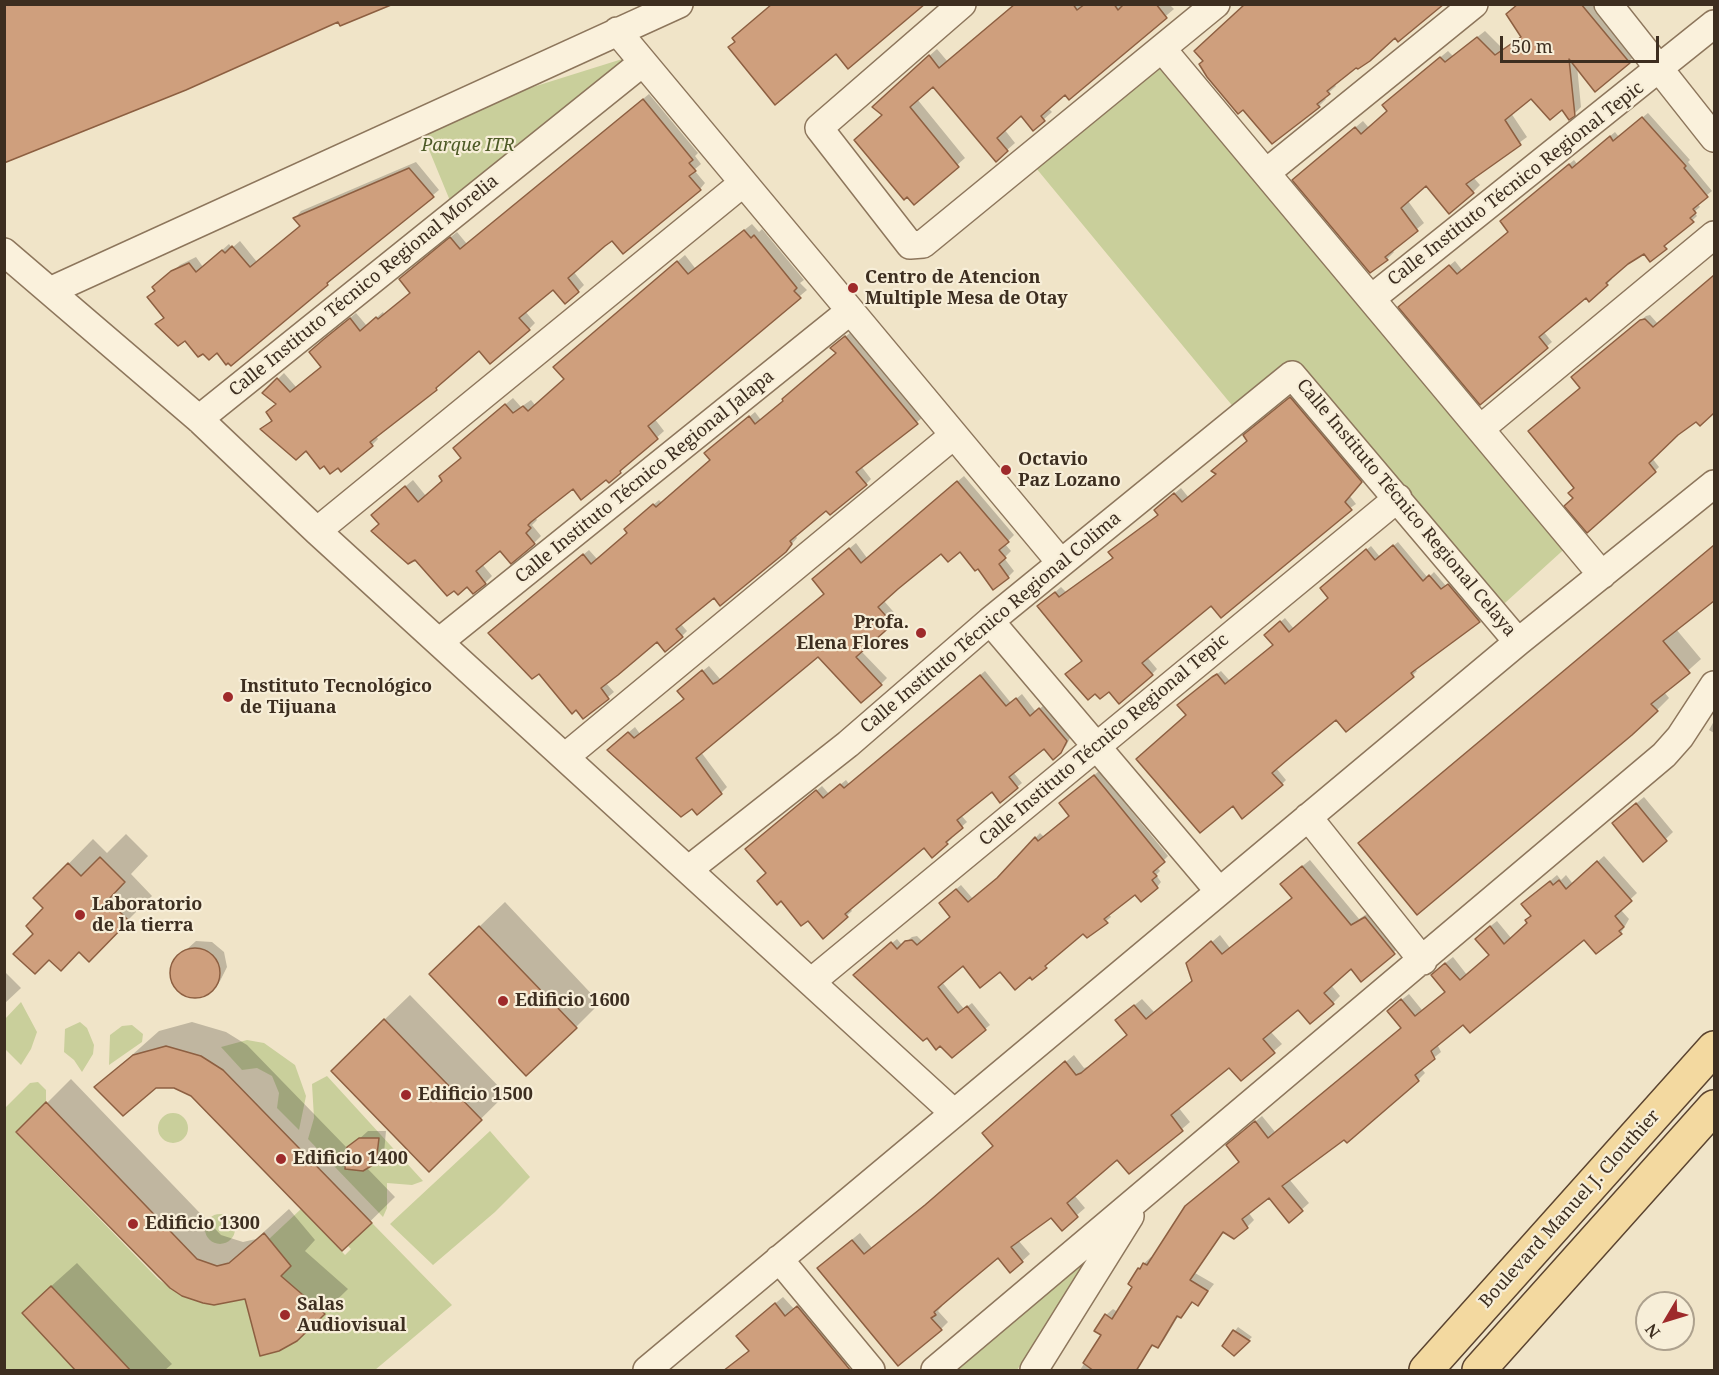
<!DOCTYPE html>
<html>
<head>
<meta charset="utf-8">
<style>
  body { margin:0 }
  #map { position:relative; width:1719px; height:1375px; overflow:hidden; background:#f0e4c8; font-family:"Noto Serif",serif }
  canvas { display:block }
  .frame { position:absolute; inset:0; border:6px solid #3d2e20; pointer-events:none }
  .north { position:absolute; left:1635px; top:1291px; width:60px; height:60px; box-sizing:border-box; background:#f7eed8; border:2px solid #ada18e; border-radius:50%; rotate:232deg; font-size:16px; font-weight:700; line-height:24px; text-align:center; color:#3d2e20 }
  .north::after { content:''; display:block; margin:auto; width:21px; height:27px; background:#9e2a2b; clip-path:polygon(50% 0,100% 100%,50% 72%,0 100%) }
  .scale { position:absolute; left:1500px; top:36px; width:159px; height:27px; box-sizing:border-box; border:3px solid #3d2e20; border-top:0; padding-left:8px; font-size:18px; line-height:21px; white-space:nowrap; color:#3d2e20; -webkit-text-stroke:4px #f7eed8; paint-order:stroke }
</style>
</head>
<body>
<div id="map">
<canvas width="1719" height="1375"></canvas>
<div class="frame"></div>
<div class="north">N</div>
<div class="scale">50 m</div>
</div>
<script>
const ctx = document.querySelector('canvas').getContext('2d');
ctx.lineJoin = 'round';
function fillPath(path, color) {
  ctx.fillStyle = color;
  ctx.fill(path, 'evenodd');
}
function poly(rows) {
  const path = new Path2D();
  for (const r of rows) {
    if (r.length === 3) {
      path.moveTo(r[0] + r[2], r[1]);
      path.arc(r[0], r[1], r[2], 0, 2 * Math.PI);
      continue;
    }
    path.moveTo(r[0], r[1]);
    for (let i = 2; i < r.length; i += 2) path.lineTo(r[i], r[i + 1]);
  }
  return path;
}
function stroke(path, color, width, dash) {
  ctx.strokeStyle = color;
  ctx.lineWidth = width;
  ctx.lineCap = dash ? 'butt' : 'round';
  ctx.setLineDash(dash || []);
  ctx.stroke(path);
}
function write(font, color, halo, rows, align = 'center') {
  ctx.font = font + ' "Noto Serif",serif';
  ctx.lineWidth = 4.5;
  ctx.setLineDash([]);
  ctx.textBaseline = 'middle';
  ctx.strokeStyle = halo;
  ctx.fillStyle = color;
  for (const [text, x, y, turn = 0] of rows) {
    ctx.save();
    ctx.translate(x, y);
    ctx.rotate((+turn || 0) * Math.PI / 180);
    ctx.textAlign = isNaN(turn) ? turn : align;
    if (halo) ctx.strokeText(text, 0, 0);
    ctx.fillText(text, 0, 0);
    ctx.restore();
  }
}
const green = poly([
  [1164,52,1571,543,1495,612,1295,370,1240,415,1031,162],
  [635,55,453,208,418,123],
  [21,1002,37,1032,31,1049,21,1065,4,1048,5,1019],
  [80,1022,87,1028,94,1045,93,1054,82,1072,74,1060,64,1052,65,1029],
  [132,1025,143,1034,142,1042,109,1065,110,1035,122,1026],
  [247,1040,264,1043,295,1065,306,1096,299,1130,277,1108,279,1093,272,1076,257,1068,242,1070,221,1047],
  [327,1076,423,1181,412,1185,387,1183,387,1208,383,1217,308,1139,314,1118,312,1084],
  [38,1082,46,1090,46,1102,16,1133,158,1279,182,1296,214,1305,245,1298,297,1341,325,1314,281,1276,291,1266,269,1239,301,1209,345,1255,351,1249,348,1246,372,1223,452,1305,375,1370,5,1370,5,1108,30,1083],
  [173,1128,15],
  [490,1131,530,1177,495,1212,433,1265,390,1224],
  [220,1229,15],
  [1110,1230,1017,1370,945,1370]
]);
const shadow = poly([
  [1016,4,1169,4,1174,9,1070,98,1065,93,1048,108,1052,112,1033,129,1021,114,1004,129,1015,143,1007,150,934,85,917,99,965,158,914,203,883,115,881,99,937,49,948,62],
  [1518,4,1594,4,1636,55,1596,90,1577,66,1581,107,1574,114,1531,97,1511,113,1527,137,1473,177,1480,185,1473,192,1426,184,1408,201,1424,223,1392,250,1394,252,1387,259,1301,173,1363,121,1369,128,1388,110,1391,98,1448,51,1453,56,1485,31,1503,49,1522,36],
  [1395,36,1334,84,1336,86,1324,97,1326,99,1319,106,1243,108],
  [649,94,698,153,695,156,701,164,694,170,705,183,700,189,612,239,573,271,584,285,578,291,553,288,525,311,535,323,529,329,480,349,436,388,376,436,378,439,372,445,338,466,263,429,273,419,277,404,264,393,284,373,296,387,322,366,332,333,356,313,367,326,383,312,384,314,411,292,407,273,457,232,467,244],
  [1648,113,1690,160,1688,162,1712,191,1697,203,1700,207,1694,212,1697,216,1650,260,1644,252,1610,277,1612,279,1607,284,1586,296,1543,331,1552,342,1480,403,1405,302,1455,261,1462,270,1510,231,1524,202,1574,160,1577,164,1615,132,1619,137],
  [416,162,439,190,327,284,217,351,157,324,165,317,157,290,161,281,180,265,196,257,203,267,229,244,232,248,240,241,257,262,302,226,295,218,301,211],
  [752,224,759,232,762,229,804,280,800,283,807,290,654,418,664,431,609,481,606,478,573,487,535,517,537,520,532,525,541,536,534,543,500,549,482,564,492,576,485,583,467,585,416,558,380,524,380,508,413,480,426,496,444,481,462,457,462,441,513,398,521,407,531,400,535,405,565,379,563,360,685,255,695,268],
  [1714,276,1714,409,1700,424,1696,420,1677,434,1652,458,1659,467,1655,471,1574,498,1581,388,1598,355,1646,316,1650,315,1658,324],
  [851,332,922,418,861,466,871,479,866,484,826,509,795,535,797,538,791,545,714,596,680,623,687,631,682,636,657,640,606,683,614,692,584,717,495,628,589,550,597,559,629,532,631,524,659,500,662,503,711,460,712,448,755,412,761,420,785,401,838,352,838,343],
  [1296,393,1367,476,1349,495,1356,504,1211,604,1147,657,1157,669,1152,674,1084,660,1045,601,1061,587,1066,592,1114,557,1159,514,1162,504,1181,488,1189,498,1218,473,1249,440,1250,430],
  [964,476,1014,535,1005,544,1011,551,1004,558,1014,571,1008,577,978,566,960,550,941,552,884,601,898,617,861,651,887,678,881,684,818,654,701,752,727,787,721,793,615,744,635,727,640,734,685,698,685,685,709,666,720,679,725,676,825,593,820,573,856,543,867,558],
  [1398,542,1428,578,1434,572,1446,586,1453,581,1483,617,1415,669,1417,671,1413,675,1346,730,1337,718,1276,768,1286,780,1282,784,1233,804,1172,797,1169,799,1138,759,1188,715,1183,701,1221,671,1230,681,1274,645,1270,631,1285,618,1294,629,1330,598,1326,584,1371,546,1380,557],
  [1714,545,1714,599,1676,629,1701,659,1664,692,1669,698,1657,710,1360,843],
  [985,671,1011,703,1022,694,1036,712,1044,705,1071,736,1066,746,1060,752,1044,747,1013,772,1022,783,1017,787,992,790,961,815,967,822,951,836,952,838,947,843,933,855,925,846,850,908,852,911,823,937,767,873,752,845,822,786,829,794,846,780,849,784],
  [1714,721,1714,733,1709,730],
  [1099,771,1168,856,1157,867,1160,871,1156,875,1161,882,1157,887,1135,893,1109,914,1111,917,1087,936,1083,931,1033,978,1030,975,963,964,942,982,964,1009,972,1003,990,1025,985,1029,940,1044,927,1036,860,970,897,939,902,945,912,937,917,936,922,941,952,917,945,898,961,885,973,899,1001,875,1040,833,1044,837,1071,816,1066,799],
  [1644,797,1673,832,1644,860,1621,816],
  [126,834,148,856,131,874,152,896,89,959,80,950,35,933,45,908,35,898,93,839,107,853],
  [1604,856,1637,893,1620,909,1629,919,1621,933,1584,938,1464,1023,1437,1044,1441,1052,1421,1068,1425,1073,1418,1080,1347,1140,1344,1138,1289,1179,1309,1203,1289,1221,1269,1196,1248,1212,1254,1220,1247,1227,1224,1231,1195,1273,1214,1284,1198,1304,1193,1301,1181,1316,1179,1315,1164,1340,1158,1347,1154,1344,1132,1370,1080,1370,1103,1335,1106,1315,1113,1309,1118,1312,1134,1286,1130,1284,1139,1268,1151,1257,1153,1259,1241,1162,1234,1139,1262,1116,1275,1132,1402,1027,1395,1005,1409,994,1422,1010,1446,991,1439,968,1453,957,1467,975,1490,954,1483,932,1497,921,1511,938,1529,922,1532,915,1530,898,1557,875,1561,880,1566,875,1573,884],
  [1310,860,1359,919,1373,910,1402,945,1362,980,1351,967,1331,985,1340,996,1333,1003,1299,1008,1270,1031,1282,1044,1241,1079,1230,1065,1178,1107,1190,1122,1182,1129,1129,1172,1117,1157,1074,1195,1085,1208,1062,1228,1051,1216,1018,1240,1030,1254,1011,1271,998,1256,941,1304,942,1306,938,1311,948,1322,941,1329,827,1260,860,1233,872,1248,934,1197,994,1145,991,1126,1074,1055,1084,1068,1090,1066,1129,1034,1125,1013,1142,999,1154,1012,1194,980,1196,956,1220,935,1230,948,1293,897,1290,876],
  [505,902,600,1003,576,1027,455,950],
  [196,941,212,942,224,952,227,967,220,981,212,990,197,997,190,996,177,988,173,982,172,967,175,960],
  [4,971,21,988,4,1004],
  [410,995,506,1094,429,1170,357,1046],
  [192,1022,226,1032,247,1045,348,1149,368,1131,386,1131,384,1153,366,1167,395,1197,342,1249,192,1095,180,1088,96,1087,159,1031],
  [71,1079,221,1235,243,1242,256,1239,289,1209,315,1240,305,1251,348,1289,296,1340,247,1298,193,1299,159,1278,18,1132],
  [77,1263,172,1364,165,1370,78,1370,48,1289],
  [783,1297,794,1309,805,1299,854,1358,843,1369,724,1370,750,1350,745,1328],
  [1238,1327,1252,1337,1234,1354,1224,1345]
]);
const building = poly([
  [4,4,391,4,391,5,340,26,338,22,186,90,4,163,4,4],
  [772,4,925,4,848,69,836,54,775,105,728,47,735,42,732,38,772,4],
  [1015,4,1073,4,1077,10,1085,4,1114,4,1118,10,1124,4,1156,4,1167,18,1069,100,1065,95,1041,116,1045,121,1033,131,1021,116,997,138,1008,151,996,162,933,87,910,107,959,167,914,205,907,197,904,200,854,140,882,115,872,107,929,55,939,68,1015,4],
  [1245,4,1444,4,1398,42,1395,38,1370,61,1358,69,1356,68,1327,91,1330,94,1317,104,1320,107,1272,144,1243,110,1238,114,1207,77,1199,64,1203,61,1194,51,1245,4],
  [1518,4,1581,4,1630,63,1595,92,1569,59,1575,116,1569,120,1562,110,1550,120,1531,99,1505,120,1521,145,1466,184,1474,193,1449,214,1426,186,1401,208,1418,231,1385,257,1388,260,1370,273,1292,180,1355,127,1361,134,1387,111,1382,105,1440,57,1445,62,1477,37,1495,55,1521,37,1506,14,1518,4],
  [643,99,693,160,689,163,696,171,689,176,701,190,623,254,612,241,605,246,568,278,579,292,565,304,553,290,519,318,530,330,490,364,479,351,436,388,437,390,370,442,373,446,341,472,338,468,330,474,324,466,320,469,306,451,296,460,260,429,272,421,266,412,276,404,262,393,277,378,290,392,321,367,309,352,324,339,350,318,360,331,376,317,378,319,410,293,399,279,450,237,460,249,643,99],
  [1642,117,1686,166,1684,168,1708,197,1693,209,1696,213,1690,218,1694,222,1664,246,1667,249,1650,262,1644,254,1628,264,1606,283,1608,285,1589,302,1586,298,1539,337,1548,348,1480,405,1398,307,1449,265,1457,274,1508,232,1500,221,1517,207,1569,164,1572,168,1610,136,1613,141,1642,117],
  [409,168,434,197,327,283,328,285,231,366,228,363,226,365,217,353,209,360,203,354,198,357,185,341,178,346,155,324,164,318,147,297,155,291,152,287,171,271,189,263,196,272,222,250,225,253,232,246,250,267,300,226,293,218,409,168],
  [744,230,751,238,754,235,797,288,794,291,801,298,648,426,658,439,620,471,621,473,609,483,606,480,581,500,573,489,531,522,528,525,531,528,526,533,535,544,511,564,500,551,476,571,486,584,473,594,467,587,458,595,454,591,447,596,415,560,408,564,371,531,379,524,371,515,405,486,418,502,442,481,439,476,461,458,453,448,505,404,513,413,523,406,528,411,564,379,553,367,677,261,688,274,744,230],
  [1714,275,1714,413,1700,426,1696,422,1678,435,1649,463,1656,472,1587,533,1564,506,1573,498,1568,493,1574,488,1528,431,1580,388,1571,377,1640,320,1645,319,1653,327,1714,275],
  [845,336,918,424,856,472,867,485,830,515,826,511,790,541,792,544,786,552,720,606,714,598,676,629,683,637,665,652,657,642,618,675,601,688,609,699,583,719,576,710,572,714,539,674,532,679,488,633,583,554,591,564,627,533,624,529,653,504,656,507,710,460,704,453,749,416,755,424,783,401,782,399,836,353,830,348,845,336],
  [1290,397,1362,482,1345,502,1352,510,1221,618,1211,606,1142,663,1153,675,1119,704,1109,692,1100,699,1095,694,1088,700,1065,674,1082,661,1037,606,1055,592,1059,597,1113,558,1108,552,1158,515,1154,510,1174,493,1182,502,1216,474,1211,471,1247,441,1243,435,1290,397],
  [957,481,1009,542,999,550,1006,558,999,564,1009,578,993,590,978,569,975,571,960,552,948,562,941,554,898,589,878,607,893,624,856,657,882,685,861,703,818,657,696,758,722,794,697,815,692,809,681,817,607,750,628,732,634,738,684,699,677,691,702,670,713,684,717,682,824,594,812,579,849,548,861,563,957,481],
  [1393,545,1423,581,1429,575,1441,589,1448,584,1480,622,1411,673,1414,677,1346,732,1336,720,1286,761,1272,773,1283,785,1242,819,1233,806,1200,833,1136,759,1186,715,1177,705,1212,677,1217,674,1225,684,1273,645,1264,635,1280,621,1289,632,1328,598,1320,588,1366,549,1375,560,1393,545],
  [1714,545,1714,601,1663,641,1690,673,1651,704,1658,711,1632,735,1417,915,1358,843,1714,545],
  [980,675,1006,706,1016,698,1030,716,1039,708,1067,741,1061,753,1053,760,1044,749,1009,777,1018,788,1000,803,992,792,957,820,963,828,946,842,948,844,932,858,924,848,845,914,848,917,823,939,808,921,801,926,781,901,777,905,757,881,766,873,745,849,816,790,823,798,840,784,844,788,980,675],
  [1094,775,1165,862,1153,872,1157,876,1152,880,1158,888,1141,902,1135,895,1104,919,1108,923,1087,938,1083,934,1045,966,1047,968,1032,980,1030,977,1015,990,1000,972,980,988,963,966,938,987,958,1013,967,1006,986,1030,952,1058,940,1046,936,1050,927,1038,923,1041,853,975,891,942,897,949,905,941,912,940,917,945,950,917,939,903,956,889,968,902,997,878,1035,837,1038,841,1069,816,1059,803,1094,775],
  [1636,803,1667,841,1643,862,1612,823,1636,803],
  [100,857,125,882,108,900,129,921,89,962,79,952,61,971,49,960,35,974,13,954,33,934,26,926,43,908,33,898,68,863,81,876,100,857],
  [1597,861,1632,901,1615,916,1624,927,1619,931,1622,934,1596,954,1584,940,1470,1033,1463,1025,1431,1051,1435,1059,1415,1075,1419,1081,1347,1143,1344,1140,1282,1186,1303,1211,1289,1223,1269,1198,1242,1219,1248,1228,1234,1239,1223,1232,1190,1280,1208,1291,1198,1306,1192,1302,1181,1318,1177,1316,1158,1348,1152,1345,1136,1371,1094,1371,1083,1363,1101,1335,1094,1331,1105,1314,1112,1319,1132,1287,1128,1284,1138,1268,1140,1269,1143,1263,1147,1265,1185,1206,1239,1162,1226,1145,1255,1121,1268,1138,1401,1028,1387,1011,1401,999,1415,1016,1445,992,1431,975,1445,963,1460,980,1489,955,1475,939,1490,926,1504,944,1527,923,1525,920,1531,916,1521,904,1550,881,1553,885,1559,880,1566,889,1597,861],
  [1302,866,1351,925,1365,917,1395,954,1361,982,1351,969,1324,993,1334,1004,1310,1024,1298,1010,1263,1039,1275,1053,1241,1081,1229,1068,1171,1115,1183,1131,1129,1174,1117,1160,1067,1203,1078,1217,1062,1231,1051,1218,1011,1247,1023,1262,1010,1273,998,1258,962,1288,934,1312,936,1315,931,1318,942,1330,898,1366,817,1268,852,1240,864,1254,925,1205,993,1146,982,1133,1065,1061,1076,1075,1081,1073,1127,1035,1115,1020,1134,1005,1146,1019,1192,981,1186,963,1211,941,1222,954,1292,898,1280,884,1302,866],
  [479,926,577,1028,526,1076,429,974,479,926],
  [195,973,25],
  [384,1019,482,1120,429,1172,331,1071,384,1019],
  [166,1046,201,1056,223,1070,372,1223,342,1251,191,1096,174,1088,156,1088,123,1116,94,1087,133,1055,166,1046],
  [46,1102,197,1259,217,1266,229,1263,264,1233,291,1266,281,1276,325,1314,297,1341,279,1351,260,1356,245,1299,214,1305,203,1303,182,1296,170,1288,16,1132,46,1102],
  [359,1138,379,1138,376,1163,363,1171,345,1169,347,1147,359,1138],
  [51,1286,118,1357,131,1371,76,1371,22,1313,51,1286],
  [775,1303,785,1316,797,1306,851,1371,723,1371,749,1351,736,1336,775,1303],
  [1233,1330,1250,1341,1234,1356,1222,1346,1233,1330]
]);
const minor = poly([
  [962,4,819,128,910,245,923,244,1216,4],
  [1608,4,1714,138],
  [617,31,1061,563],
  [1163,50,1602,575],
  [1267,172,1474,4],
  [4,252,199,419,317,531,954,1113],
  [52,290,679,4],
  [1372,298,1714,24],
  [199,419,642,63],
  [1480,429,1714,235],
  [317,531,743,183],
  [990,621,1219,891],
  [439,642,850,311],
  [565,757,954,435],
  [1308,817,1423,961],
  [688,870,848,744,990,621,1292,375,1518,642],
  [811,982,1398,498],
  [779,1259,871,1370],
  [647,1370,1518,642,1714,484],
  [935,1370,1664,755,1680,737,1714,685],
  [1034,1370,1130,1216]
]);
const major = poly([
  [1426,1370,1714,1048],
  [1479,1370,1714,1107]
]);
const markers = [
  [853,288,6,"#9e2a2b"],
  [1006,470,6,"#9e2a2b"],
  [921,633,6,"#9e2a2b"],
  [228,697,6,"#9e2a2b"],
  [80,915,6,"#9e2a2b"],
  [503,1001,6,"#9e2a2b"],
  [406,1095,6,"#9e2a2b"],
  [281,1159,6,"#9e2a2b"],
  [133,1224,6,"#9e2a2b"],
  [285,1315,6,"#9e2a2b"]
];
const parkNames = [
  ["Parque ITR",468,146]
];
const streetNames = [
  ["Calle Instituto Técnico Regional Tepic",1516,184,-38],
  ["Calle Instituto Técnico Regional Morelia",364,286,-39],
  ["Calle Instituto Técnico Regional Jalapa",645,477,-39],
  ["Calle Instituto Técnico Regional Celaya",1406,508,50],
  ["Calle Instituto Técnico Regional Colima",991,623,-40],
  ["Calle Instituto Técnico Regional Tepic",1104,740,-40],
  ["Boulevard Manuel J. Clouthier",1570,1209,-48]
];
const poiNames = [
  ["Centro de Atencion",865,278],
  ["Multiple Mesa de Otay",865,299],
  ["Octavio",1018,460],
  ["Paz Lozano",1018,481],
  ["Profa.",909,623,"right"],
  ["Elena Flores",909,644,"right"],
  ["Instituto Tecnológico",240,687],
  ["de Tijuana",240,708],
  ["Laboratorio",92,905],
  ["de la tierra",92,926],
  ["Edificio 1600",515,1001],
  ["Edificio 1500",418,1095],
  ["Edificio 1400",293,1159],
  ["Edificio 1300",145,1224],
  ["Salas",297,1305],
  ["Audiovisual",297,1326]
];
fillPath(green, '#c9cf9b');
fillPath(shadow, '#0003');
fillPath(building, '#cf9f7d');
stroke(building, '#8d5f41', 1.5);
stroke(minor, '#8d765c', 30);
stroke(major, '#5b4430', 36);
stroke(minor, '#faf1dc', 27);
stroke(major, '#f3d9a0', 33);
for (const [x, y, r, color] of markers) {
  const dot = new Path2D();
  dot.arc(x, y, r, 0, 2 * Math.PI);
  ctx.fillStyle = color;
  ctx.fill(dot);
  stroke(dot, '#f7eed8', 2);
}
write('italic 18px', '#4d5a26', '#f7eed8', parkNames);
write('18px', '#3d2e20', '#f7eed8', streetNames);
write('bold 18px', '#3d2e20', '#f7eed8', poiNames, 'left');
</script>
</body>
</html>
